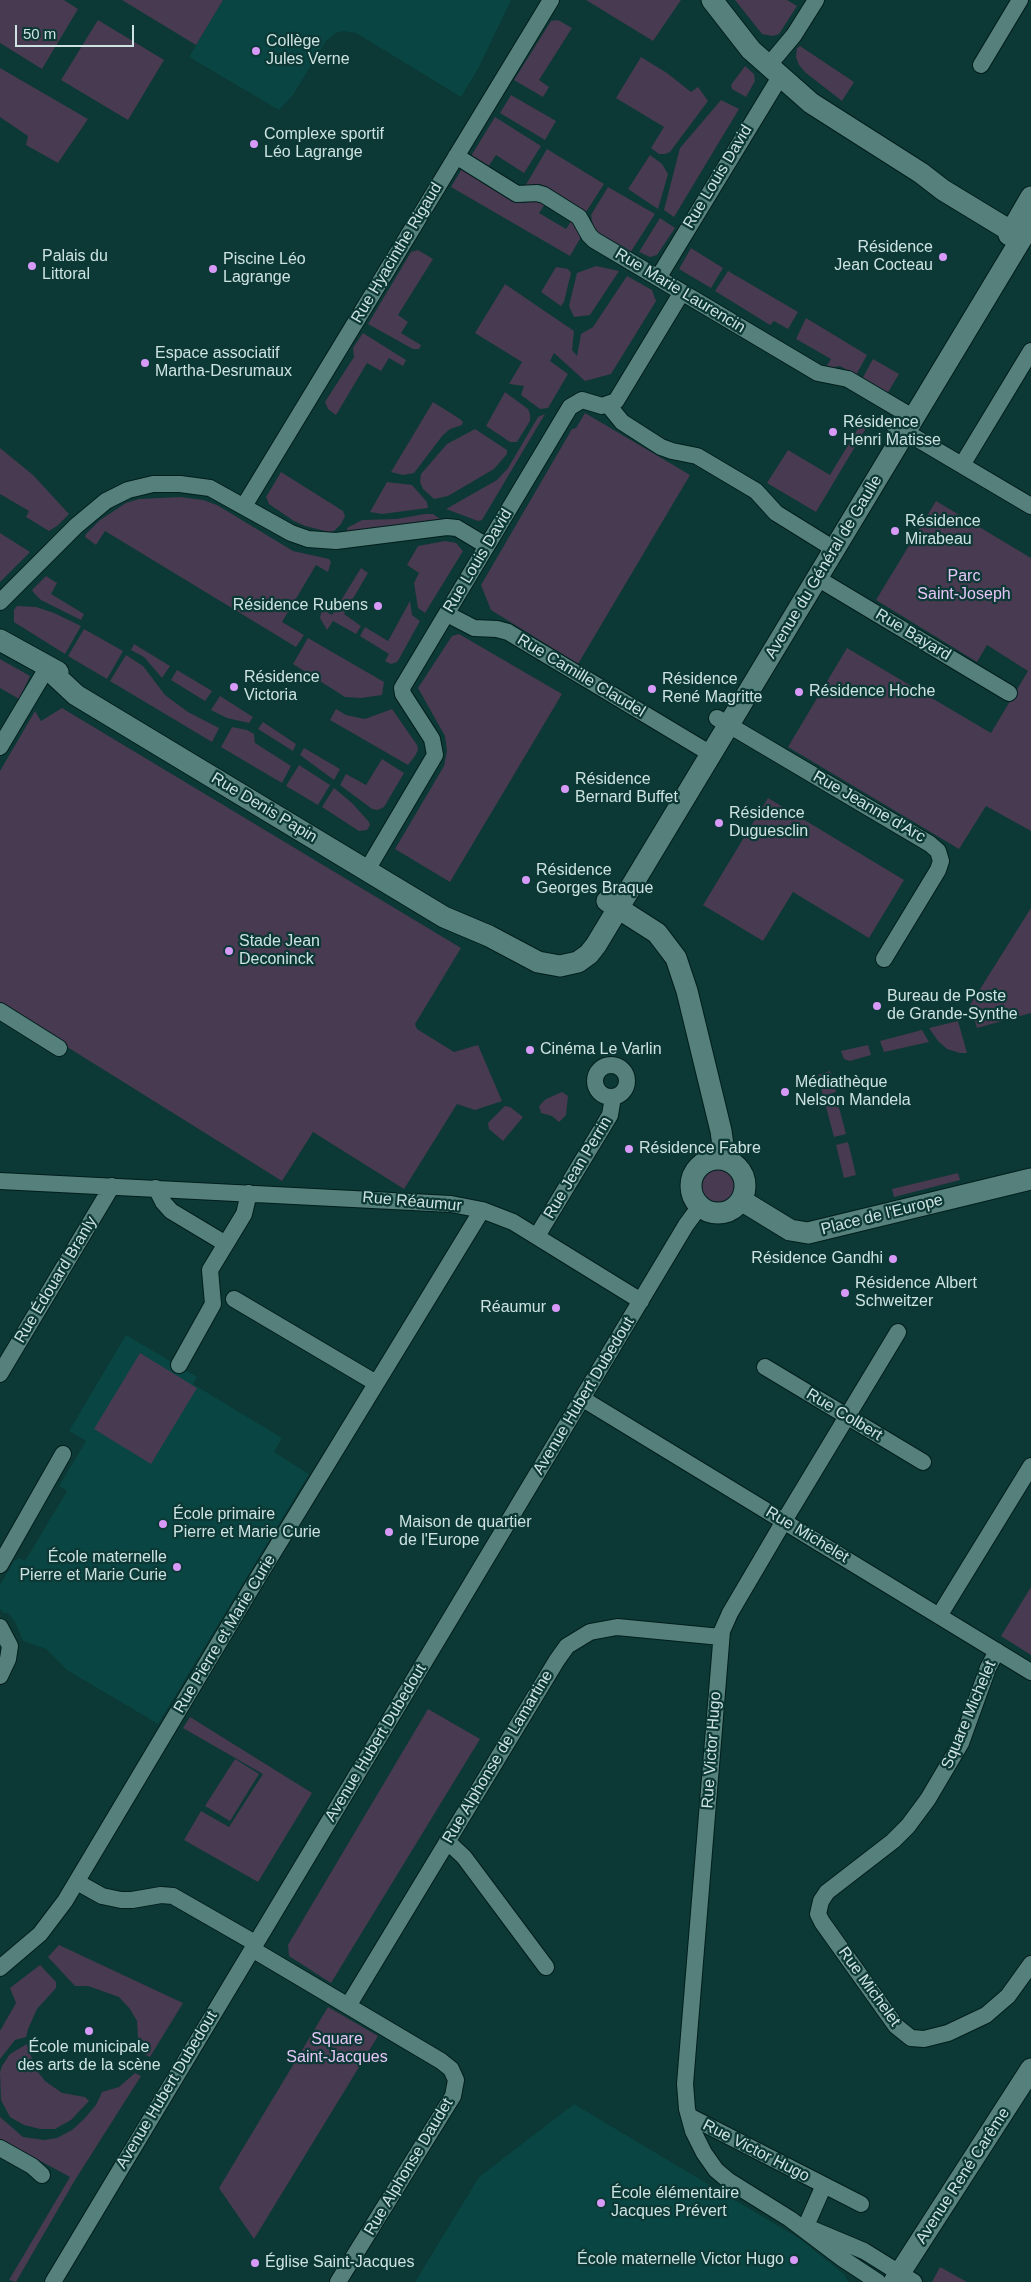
<!DOCTYPE html>
<html>
<head>
<meta charset="utf-8">
<style>
  body { margin:0 }
  #map { position:relative; width:1031px; height:2282px; overflow:hidden; background:#0c3835; font-family:Helvetica,sans-serif }
  canvas { display:block }
  .scale { position:absolute; left:15px; top:25px; width:119px; height:22px; box-sizing:border-box; border:2px solid #cde3e1; border-top:0; padding-left:6px; font-size:15px; line-height:18px; white-space:nowrap; color:#cde3e1; -webkit-text-stroke:4px #0c3835; paint-order:stroke }
</style>
</head>
<body>
<div id="map">
<canvas width="1031" height="2282"></canvas>
<div class="scale">50 m</div>
</div>
<script>
const ctx = document.querySelector('canvas').getContext('2d');
ctx.lineJoin = 'round';
function fillPath(path, color) {
  ctx.fillStyle = color;
  ctx.fill(path, 'evenodd');
}
function poly(rows) {
  const path = new Path2D();
  for (const r of rows) {
    if (r.length === 3) {
      path.moveTo(r[0] + r[2], r[1]);
      path.arc(r[0], r[1], r[2], 0, 2 * Math.PI);
      continue;
    }
    path.moveTo(r[0], r[1]);
    for (let i = 2; i < r.length; i += 2) path.lineTo(r[i], r[i + 1]);
  }
  return path;
}
function stroke(path, color, width, dash) {
  ctx.strokeStyle = color;
  ctx.lineWidth = width;
  ctx.lineCap = dash ? 'butt' : 'round';
  ctx.setLineDash(dash || []);
  ctx.stroke(path);
}
function write(font, color, halo, rows, align = 'center') {
  ctx.font = font + ' Helvetica,sans-serif';
  ctx.lineWidth = 4.5;
  ctx.setLineDash([]);
  ctx.textBaseline = 'middle';
  ctx.strokeStyle = halo;
  ctx.fillStyle = color;
  for (const [text, x, y, turn = 0] of rows) {
    ctx.save();
    ctx.translate(x, y);
    ctx.rotate((+turn || 0) * Math.PI / 180);
    ctx.textAlign = isNaN(turn) ? turn : align;
    if (halo) ctx.strokeText(text, 0, 0);
    ctx.fillText(text, 0, 0);
    ctx.restore();
  }
}
const built = poly([
  [223,0,511,0,479,67,461,97,356,33,343,31,336,33,326,41,293,95,279,110,189,57],
  [126,1335,197,1377,193,1384,282,1438,274,1452,309,1474,158,1724,67,1670,46,1649,23,1641,15,1622,8,1613,4,1613,0,1609,0,1585,14,1561,19,1558,25,1561,67,1491,59,1486,86,1441,69,1431],
  [574,2104,800,2239,844,2274,848,2282,415,2282,479,2177]
]);
const green = poly([
  [0,0,64,0,78,9,42,69,0,43],
  [122,0,223,0,196,45],
  [586,0,681,0,653,41],
  [735,0,787,0,797,6,779,34,773,36,762,34],
  [98,20,164,60,128,120,61,80],
  [558,20,572,28,539,80,549,87,543,97,514,80,551,21],
  [800,46,854,82,842,101,806,73,799,65,796,57,797,48],
  [641,57,667,73,691,92,698,87,708,101,670,152,665,154,659,154,651,148,664,127,616,98],
  [745,66,754,74,755,81,746,97,732,89,731,85],
  [0,68,88,119,58,163,26,145,28,136,0,117],
  [511,95,556,121,545,140,500,113],
  [721,100,739,109,674,217,664,210,680,148],
  [495,117,541,146,524,173,496,155,488,167,471,156],
  [547,149,604,184,586,212,540,184,524,188],
  [650,155,662,164,668,174,658,209,628,189],
  [463,167,523,203,539,200,545,204,539,213,566,229,572,220,578,223,581,237,570,256,451,187],
  [608,187,655,214,630,253,594,232,591,215],
  [660,218,675,228,657,255,650,257,639,252],
  [691,248,723,268,711,288,679,269],
  [418,250,433,259,398,315,408,322,401,333,421,345,419,349,413,349,368,324,411,252],
  [596,266,619,271,590,315,574,317,569,306,577,273],
  [556,267,568,269,571,273,564,302,561,306,541,292],
  [728,271,798,312,788,329,774,321,770,325,715,291],
  [627,276,652,290,656,301,611,374,585,381,554,353,550,361,568,374,548,408,540,409,521,395,524,386,509,384,522,362,475,333,505,284,574,331,572,350,577,356,581,334,593,327],
  [806,318,867,355,856,375,840,366,825,369,831,359,796,339],
  [363,333,406,360,403,366,389,358,381,371,367,363,336,415,328,409,325,402,354,357,353,348],
  [873,359,899,374,887,394,862,379],
  [505,392,528,409,530,414,530,421,517,442,510,442,486,426],
  [433,402,460,419,463,422,462,425,450,429,443,435,414,473,403,475,391,472],
  [585,413,690,475,578,664,491,610,481,585,572,429,576,428],
  [545,414,482,520,478,521,446,509,497,480,508,468,538,417],
  [865,417,871,420,816,512,767,483,788,450,830,475],
  [475,429,507,450,507,454,494,469,448,496,434,499,423,489,420,482,421,474,447,444],
  [0,448,33,475,69,514,57,526,49,531,26,517,29,511,0,494],
  [281,472,343,511,345,516,341,524,334,531,329,532,305,526,294,521,269,504,266,497],
  [387,482,412,485,427,502,428,508,382,514,370,512],
  [180,497,203,500,217,505,293,551,329,559,331,562,328,572,316,565,282,622,304,635,296,647,105,531,96,545,85,537,86,534,100,520,126,503,139,499],
  [936,501,1031,558,1031,831,986,806,959,849,788,747,847,648,991,733,1028,671,987,645,977,662,876,600],
  [425,514,433,514,443,521,348,534,347,528,362,520,396,519],
  [0,533,30,552,0,582],
  [445,541,456,543,463,551,425,613,418,608,414,583,419,573,407,565,418,546],
  [361,568,368,573,344,614,361,626,356,634,333,621,327,630,320,618,322,609,332,615],
  [46,576,57,583,51,594,84,614,81,620,41,600,34,593,32,590],
  [410,601,412,615,420,621,399,659,397,662,391,664,385,661,389,654,360,636,365,627,388,641],
  [17,606,36,607,54,613,81,626,65,654,14,622,14,610],
  [84,629,123,651,107,679,68,656],
  [459,634,562,694,450,882,395,849,444,766,447,751,445,736,418,688,452,636],
  [308,638,384,682,382,695,361,698,345,697,293,664],
  [134,644,170,666,162,678,144,657,131,650],
  [126,655,143,666,165,695,188,712,219,728,212,742,110,681],
  [0,659,30,676,19,699,0,688],
  [177,670,212,691,205,701,171,680],
  [220,696,253,717,249,723,227,718,211,710],
  [62,708,461,948,415,1024,417,1029,454,1052,478,1045,502,1101,475,1110,457,1104,404,1189,313,1132,282,1181,0,1005,0,771,35,711,41,721],
  [336,709,346,715,365,719,392,709,417,745,418,750,415,756,408,765,330,720],
  [263,722,296,744,293,751,258,729],
  [232,727,247,730,254,734,255,743,291,766,282,783,221,747],
  [304,748,340,769,334,780,300,755],
  [382,759,404,773,384,807,378,810,372,809,340,785,346,774,366,785],
  [299,765,330,785,318,805,286,786],
  [334,788,352,803,369,822,370,825,367,830,359,831,322,807],
  [768,798,904,880,869,938,793,892,763,941,703,905],
  [1031,908,1031,1013,977,1028,970,1005],
  [958,1021,967,1053,960,1053,947,1049,938,1041,929,1028],
  [922,1030,929,1042,884,1052,880,1041],
  [868,1045,871,1055,850,1061,844,1059,841,1051],
  [830,1071,836,1092,823,1096,818,1075],
  [562,1092,568,1096,566,1115,559,1122,552,1116,541,1113,539,1106,546,1099],
  [837,1100,846,1134,834,1137,825,1103],
  [505,1106,510,1107,523,1117,503,1141,489,1129,488,1123],
  [848,1142,856,1175,844,1178,836,1145],
  [718,1186,19],
  [958,1173,960,1180,894,1197,892,1189],
  [140,1353,197,1388,151,1464,94,1429],
  [1031,1587,1031,1655,1001,1636],
  [428,1709,480,1739,331,1983,289,1956,288,1945],
  [190,1717,312,1793,258,1882,184,1840,201,1811,229,1827,263,1774,183,1728],
  [235,1759,259,1774,230,1821,205,1806],
  [59,1945,183,2003,150,2057,142,2053,144,2041,138,2039,137,2021,130,2009,119,1997,88,1986,75,1986,48,1957],
  [40,1965,56,1982,56,1988,37,2009,28,2029,26,2037,15,2040,0,2059,0,2031,16,2003,10,1988],
  [328,2007,378,2036,254,2239,219,2188],
  [27,2044,35,2068,45,2081,62,2093,85,2097,89,2101,71,2120,55,2129,40,2129,24,2125,10,2117,1,2100,0,2072,2,2066,10,2054],
  [135,2073,141,2076,75,2180,16,2282,9,2280,70,2177,0,2139,0,2117,23,2137,44,2140,57,2138,72,2130,84,2119,96,2105,102,2092,119,2087],
  [940,2267,967,2282,932,2282]
]);
const minor = poly([
  [981,65,1020,0],
  [768,66,794,35,816,0],
  [456,156,517,194,537,193,544,195,579,217,589,235,594,240,818,373,848,379,914,418],
  [658,278,780,77],
  [609,406,622,422,661,447,672,451,697,456,756,491,776,513,834,549],
  [894,425,1031,506],
  [962,465,1031,351],
  [244,506,551,0],
  [817,578,1009,693],
  [0,602,76,526,106,501,128,490,153,484,180,484,210,488,291,533,308,539,336,541,447,527,457,528,487,546],
  [447,614,474,628,497,629,508,632,711,754],
  [717,718,930,844,938,851,941,861,938,870,884,959],
  [0,747,47,668],
  [367,870,435,755,432,739,403,694,402,688,570,407,582,400,602,406,616,401,682,292],
  [0,1011,59,1048],
  [611,1081,16],
  [0,1181,451,1204,482,1210,513,1222,641,1301],
  [156,1188,163,1202,171,1211,226,1244],
  [537,1236,610,1115,613,1097],
  [234,1299,376,1383],
  [179,1365,213,1304,210,1270,244,1214,249,1193],
  [765,1367,923,1462],
  [0,1374,112,1186],
  [583,1399,1031,1672],
  [0,1565,63,1454],
  [939,1616,1031,1466],
  [0,1627,10,1646,8,1659,0,1676],
  [997,1651,988,1668,961,1743,928,1799,908,1826,893,1841,827,1892,821,1901,818,1914,822,1922,896,2026,911,2038,924,2039,948,2033,986,2015,1008,1996,1031,1964],
  [447,1841,464,1857,546,1967],
  [77,1882,102,1896,121,1900,132,1900,161,1895,173,1896,255,1943],
  [252,1949,441,2061,451,2069,456,2080,453,2096,338,2282],
  [0,1968,40,1934,65,1901,251,1589,482,1210],
  [348,2006,557,1660,567,1646,590,1632,617,1627,721,1637],
  [689,2116,861,2204],
  [0,2148,32,2166,42,2175],
  [806,2226,824,2185],
  [814,2230,864,2251,914,2282],
  [53,2282,686,1225,700,1206],
  [878,2282,843,2259,790,2219,729,2181,716,2170,704,2153,693,2131,687,2109,685,2084,722,1631,730,1613,784,1521,898,1332]
]);
const tertiary = poly([
  [712,0,751,50,811,103,921,173,943,190,1022,238],
  [1009,235,1031,197],
  [0,640,58,672],
  [47,668,76,695,444,917,489,936,538,962,560,966,578,962,589,954,596,945,1031,223],
  [607,901,657,933,676,958,687,991,721,1131,725,1160],
  [718,1186,27],
  [741,1200,790,1230,808,1233,1031,1179],
  [894,2282,1031,2069]
]);
const markers = [
  [256,51,5,"#d89af8"],
  [254,144,5,"#d89af8"],
  [943,257,5,"#d89af8"],
  [32,266,5,"#d89af8"],
  [213,269,5,"#d89af8"],
  [145,363,5,"#d89af8"],
  [833,432,5,"#d89af8"],
  [895,531,5,"#d89af8"],
  [378,606,5,"#d89af8"],
  [234,687,5,"#d89af8"],
  [652,689,5,"#d89af8"],
  [799,692,5,"#d89af8"],
  [565,789,5,"#d89af8"],
  [719,823,5,"#d89af8"],
  [526,880,5,"#d89af8"],
  [229,951,5,"#d89af8"],
  [877,1006,5,"#d89af8"],
  [530,1050,5,"#d89af8"],
  [785,1092,5,"#d89af8"],
  [629,1149,5,"#d89af8"],
  [893,1259,5,"#d89af8"],
  [845,1293,5,"#d89af8"],
  [556,1308,5,"#d89af8"],
  [163,1524,5,"#d89af8"],
  [389,1532,5,"#d89af8"],
  [177,1567,5,"#d89af8"],
  [89,2031,5,"#d89af8"],
  [601,2203,5,"#d89af8"],
  [794,2260,5,"#d89af8"],
  [255,2263,5,"#d89af8"]
];
const poiNames = [
  ["Collège",266,42],
  ["Jules Verne",266,60],
  ["Complexe sportif",264,135],
  ["Léo Lagrange",264,153],
  ["Résidence",933,248,"right"],
  ["Jean Cocteau",933,266,"right"],
  ["Palais du",42,257],
  ["Littoral",42,275],
  ["Piscine Léo",223,260],
  ["Lagrange",223,278],
  ["Espace associatif",155,354],
  ["Martha-Desrumaux",155,372],
  ["Résidence",843,423],
  ["Henri Matisse",843,441],
  ["Résidence",905,522],
  ["Mirabeau",905,540],
  ["Résidence Rubens",368,606,"right"],
  ["Résidence",244,678],
  ["Victoria",244,696],
  ["Résidence",662,680],
  ["René Magritte",662,698],
  ["Résidence Hoche",809,692],
  ["Résidence",575,780],
  ["Bernard Buffet",575,798],
  ["Résidence",729,814],
  ["Duguesclin",729,832],
  ["Résidence",536,871],
  ["Georges Braque",536,889],
  ["Stade Jean",239,942],
  ["Deconinck",239,960],
  ["Bureau de Poste",887,997],
  ["de Grande-Synthe",887,1015],
  ["Cinéma Le Varlin",540,1050],
  ["Médiathèque",795,1083],
  ["Nelson Mandela",795,1101],
  ["Résidence Fabre",639,1149],
  ["Résidence Gandhi",883,1259,"right"],
  ["Résidence Albert",855,1284],
  ["Schweitzer",855,1302],
  ["Réaumur",546,1308,"right"],
  ["École primaire",173,1515],
  ["Pierre et Marie Curie",173,1533],
  ["Maison de quartier",399,1523],
  ["de l'Europe",399,1541],
  ["École maternelle",167,1558,"right"],
  ["Pierre et Marie Curie",167,1576,"right"],
  ["École municipale",89,2048,"center"],
  ["des arts de la scène",89,2066,"center"],
  ["École élémentaire",611,2194],
  ["Jacques Prévert",611,2212],
  ["École maternelle Victor Hugo",784,2260,"right"],
  ["Église Saint-Jacques",265,2263]
];
const streetNames = [
  ["Rue Louis David",718,177,-59],
  ["Rue Hyacinthe Rigaud",397,253,-59],
  ["Rue Marie Laurencin",680,291,31],
  ["Rue Louis David",478,561,-59],
  ["Avenue du Général de Gaulle",824,567,-59],
  ["Rue Bayard",913,635,31],
  ["Rue Camille Claudel",581,676,31],
  ["Rue Jeanne d'Arc",869,807,30],
  ["Rue Denis Papin",264,808,31],
  ["Rue Jean Perrin",578,1168,-59],
  ["Rue Réaumur",412,1202,5],
  ["Place de l'Europe",882,1215,-14],
  ["Rue Édouard Branly",56,1280,-59],
  ["Avenue Hubert Dubedout",584,1396,-59],
  ["Rue Colbert",844,1415,31],
  ["Rue Michelet",807,1535,31],
  ["Rue Pierre et Marie Curie",225,1634,-59],
  ["Square Michelet",969,1715,-67],
  ["Avenue Hubert Dubedout",376,1743,-59],
  ["Rue Victor Hugo",712,1750,-86],
  ["Rue Alphonse de Lamartine",498,1757,-59],
  ["Rue Michelet",869,1987,54],
  ["Avenue Hubert Dubedout",167,2090,-59],
  ["Rue Victor Hugo",756,2151,27],
  ["Rue Alphonse Daudet",409,2167,-59],
  ["Avenue René Carême",963,2176,-57]
];
const parkNames = [
  ["Parc",964,577],
  ["Saint-Joseph",964,595],
  ["Square",337,2040],
  ["Saint-Jacques",337,2058]
];
fillPath(built, '#094542');
fillPath(green, '#483a50');
stroke(minor, '#001e1c', 18);
stroke(tertiary, '#001e1c', 23);
stroke(minor, '#56807c', 16);
stroke(tertiary, '#56807c', 21);
for (const [x, y, r, color] of markers) {
  const dot = new Path2D();
  dot.arc(x, y, r, 0, 2 * Math.PI);
  ctx.fillStyle = color;
  ctx.fill(dot);
  stroke(dot, '#0c3835', 2);
}
write('16px', '#cde3e1', '#0c3835', poiNames, 'left');
write('16px', '#cde3e1', '#0c3835', streetNames);
write('16px', '#e5c6f7', '#0c3835', parkNames);
</script>
</body>
</html>
